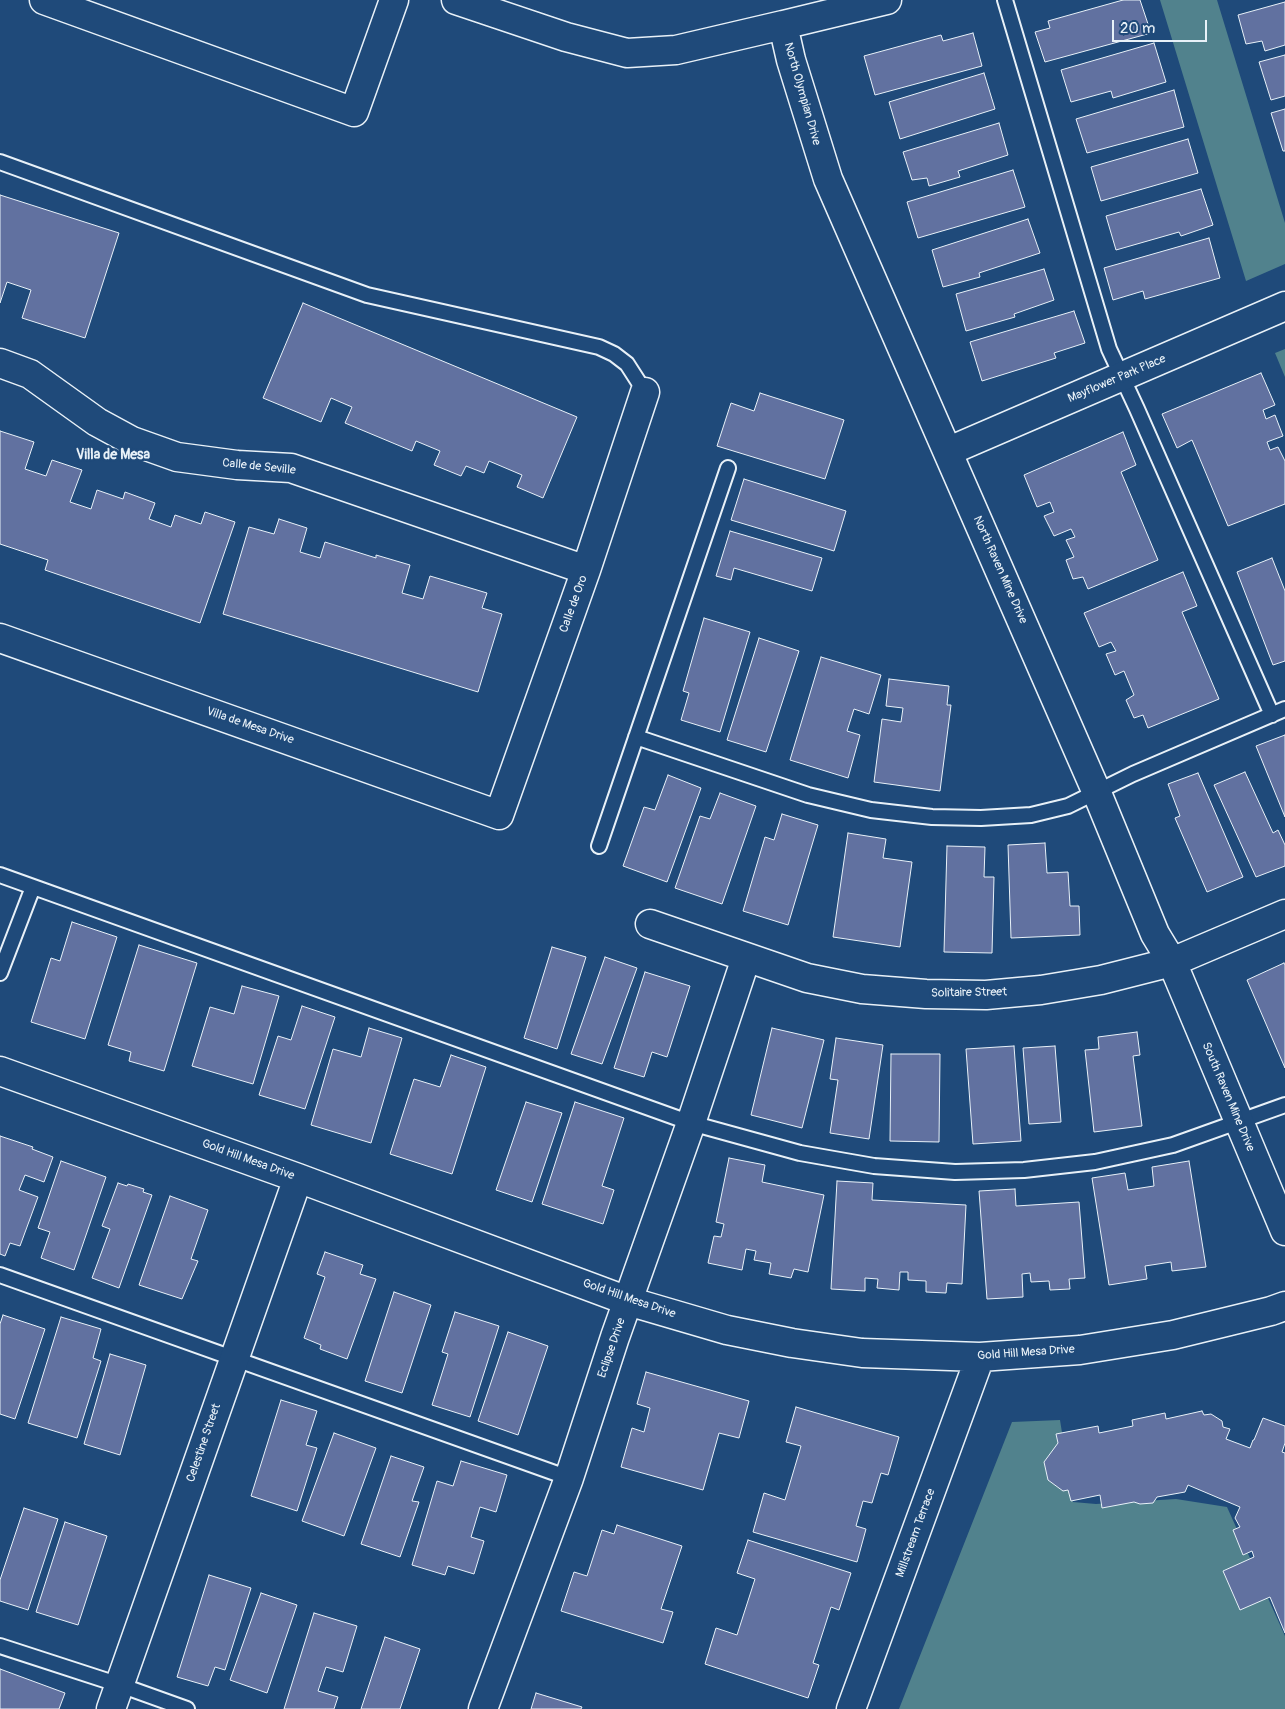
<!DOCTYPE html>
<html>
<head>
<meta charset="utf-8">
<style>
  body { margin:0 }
  #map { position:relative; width:1285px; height:1709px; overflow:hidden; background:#1f4a7a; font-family:Pangolin,sans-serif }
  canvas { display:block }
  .scale { position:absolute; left:1112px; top:20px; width:95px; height:22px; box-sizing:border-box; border:2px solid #e8f1f8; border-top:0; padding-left:6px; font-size:15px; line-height:18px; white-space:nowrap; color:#e8f1f8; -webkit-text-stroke:4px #1f4a7a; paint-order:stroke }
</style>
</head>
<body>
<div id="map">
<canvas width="1285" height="1709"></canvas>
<div class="scale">20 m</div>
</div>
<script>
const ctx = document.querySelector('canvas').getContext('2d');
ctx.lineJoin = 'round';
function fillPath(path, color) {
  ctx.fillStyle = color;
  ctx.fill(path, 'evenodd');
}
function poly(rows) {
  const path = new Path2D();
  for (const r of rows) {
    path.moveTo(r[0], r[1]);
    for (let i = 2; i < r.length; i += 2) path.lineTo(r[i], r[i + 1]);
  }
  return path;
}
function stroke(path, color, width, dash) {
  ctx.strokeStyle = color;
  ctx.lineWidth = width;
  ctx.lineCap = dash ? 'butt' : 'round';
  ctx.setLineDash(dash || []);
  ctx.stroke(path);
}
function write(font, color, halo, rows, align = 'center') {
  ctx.font = font + ' Pangolin,sans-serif';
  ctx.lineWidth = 5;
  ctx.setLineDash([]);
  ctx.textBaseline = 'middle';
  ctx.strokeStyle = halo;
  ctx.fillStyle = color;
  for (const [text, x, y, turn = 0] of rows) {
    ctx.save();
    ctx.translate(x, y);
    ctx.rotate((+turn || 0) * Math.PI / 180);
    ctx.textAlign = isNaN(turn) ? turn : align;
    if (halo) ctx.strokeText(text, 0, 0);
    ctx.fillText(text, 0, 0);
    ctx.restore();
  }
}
const green = poly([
  [1160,0,1217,0,1285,223,1285,264,1246,281],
  [1285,349,1285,377,1275,353],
  [1060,1420,1073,1502,1096,1504,1176,1499,1227,1507,1285,1636,1285,1709,899,1709,1012,1422]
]);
const building = poly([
  [1123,0,1140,0,1151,33,1045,62,1035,32,1050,28,1048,21,1123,0],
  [1285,2,1285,45,1265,51,1262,41,1246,44,1238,15,1285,2],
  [973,33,982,66,875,95,864,56,941,35,943,41,973,33],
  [1154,43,1166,82,1113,98,1111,91,1071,102,1061,70,1154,43],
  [1285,55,1285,96,1271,100,1259,62,1285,55],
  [984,73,995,109,900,139,889,102,984,73],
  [1174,90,1184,127,1087,153,1076,119,1174,90],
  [1285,109,1285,151,1283,151,1271,113,1285,109],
  [999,123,1008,155,958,171,960,177,929,186,927,178,912,180,903,152,999,123],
  [1188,139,1198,173,1101,201,1091,167,1188,139],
  [1013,170,1025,207,918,238,907,202,1013,170],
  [1201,189,1213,225,1181,236,1179,232,1116,250,1106,216,1201,189],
  [0,195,119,233,85,338,22,318,31,290,7,282,0,303,0,195],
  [1028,219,1040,253,979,273,980,277,943,287,932,250,1028,219],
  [1209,238,1220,278,1145,299,1143,291,1113,300,1104,268,1209,238],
  [1044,269,1054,300,1014,314,1015,317,966,331,956,294,1044,269],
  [303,303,577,417,543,498,517,487,522,475,489,461,484,473,466,466,461,476,434,465,440,451,416,441,412,451,345,423,352,407,331,398,321,422,263,398,303,303],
  [1074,311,1085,343,1054,353,1056,358,982,381,970,342,1074,311],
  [1261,373,1275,405,1263,410,1266,419,1275,415,1283,436,1267,442,1270,450,1278,447,1285,461,1285,504,1228,526,1192,440,1177,448,1162,414,1261,373],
  [760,393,844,420,825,479,717,446,731,403,754,411,760,393],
  [0,431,34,442,25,469,46,476,52,460,82,470,70,502,91,509,97,490,123,499,125,492,155,503,149,519,171,527,175,515,201,524,205,512,235,522,200,623,45,570,48,560,0,544,0,431],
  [1123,432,1136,465,1121,472,1158,560,1088,589,1083,577,1073,579,1066,560,1074,557,1066,540,1075,537,1071,529,1054,536,1044,516,1054,512,1050,502,1037,507,1024,475,1123,432],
  [744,479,846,511,834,551,731,520,744,479],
  [279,519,307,528,300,552,320,558,325,542,376,558,376,555,410,565,402,593,423,599,430,576,487,593,482,608,502,614,478,692,223,614,249,527,274,534,279,519],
  [730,531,822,558,812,591,734,568,731,580,716,576,730,531],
  [1272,558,1285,591,1285,661,1273,665,1237,572,1272,558],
  [1183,572,1197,606,1182,612,1219,699,1148,728,1143,715,1134,718,1126,700,1134,695,1124,671,1115,675,1106,654,1116,651,1111,642,1099,647,1084,613,1183,572],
  [704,618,750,632,720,732,681,720,689,693,683,691,704,618],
  [759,638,799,651,766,752,727,740,759,638],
  [821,657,881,675,869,714,854,709,847,731,860,735,848,778,790,760,821,657],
  [889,679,949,686,947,705,951,705,940,791,874,782,882,719,901,722,903,708,886,706,889,679],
  [1285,735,1285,817,1256,746,1285,735],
  [1245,772,1273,833,1278,830,1285,845,1285,866,1256,877,1214,785,1245,772],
  [1198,773,1243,877,1207,892,1175,818,1180,816,1168,784,1198,773],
  [668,775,701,788,667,882,623,866,644,807,655,810,668,775],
  [720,793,756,806,722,904,675,888,700,816,710,819,720,793],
  [782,814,818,825,788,925,743,911,765,837,774,840,782,814],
  [848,833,886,839,883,858,912,862,900,947,833,937,848,833],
  [1045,843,1047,873,1068,872,1070,906,1079,906,1080,935,1011,938,1008,845,1045,843],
  [947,846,985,847,984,877,994,877,992,953,944,952,947,846],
  [72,922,117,937,85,1039,31,1022,51,958,60,961,72,922],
  [139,945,197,963,164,1071,129,1061,131,1052,108,1045,139,945],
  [552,947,586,957,557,1049,524,1038,552,947],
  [605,957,637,968,602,1064,571,1054,605,957],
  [1284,963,1285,965,1285,1068,1247,980,1284,963],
  [645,972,690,986,667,1057,652,1052,644,1077,614,1068,645,972],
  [242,986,279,996,253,1084,192,1066,210,1007,234,1014,242,986],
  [302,1006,335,1017,305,1109,259,1095,278,1036,291,1040,302,1006],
  [369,1028,402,1038,371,1143,311,1125,333,1049,361,1057,369,1028],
  [772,1028,824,1040,802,1128,751,1115,772,1028],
  [1137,1032,1140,1055,1133,1056,1142,1126,1094,1132,1085,1050,1099,1049,1098,1037,1137,1032],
  [836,1038,883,1045,869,1139,830,1133,838,1080,830,1079,836,1038],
  [1014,1046,1021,1141,973,1144,966,1049,1014,1046],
  [1055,1046,1061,1122,1029,1124,1023,1048,1055,1046],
  [891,1054,940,1054,939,1142,890,1141,891,1054],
  [451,1055,486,1067,452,1174,390,1154,414,1079,440,1087,451,1055],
  [526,1102,562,1113,532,1202,496,1190,526,1102],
  [575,1102,624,1118,602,1186,614,1190,603,1224,542,1204,575,1102],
  [0,1136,33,1147,32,1149,53,1157,44,1182,25,1175,19,1190,38,1197,20,1246,10,1243,5,1256,0,1254,0,1136],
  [729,1158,765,1165,762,1182,824,1195,808,1272,794,1269,791,1278,769,1274,771,1263,754,1260,756,1251,746,1249,742,1270,708,1263,714,1236,721,1237,724,1224,716,1222,729,1158],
  [61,1161,106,1177,74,1270,41,1258,50,1232,38,1228,61,1161],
  [1189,1161,1206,1267,1172,1271,1171,1262,1145,1266,1147,1279,1109,1285,1092,1178,1125,1173,1128,1190,1154,1186,1152,1167,1189,1161],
  [837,1181,873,1183,872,1200,966,1205,962,1284,947,1283,946,1293,926,1292,926,1281,908,1280,908,1272,900,1272,899,1290,877,1288,878,1279,865,1278,865,1291,831,1289,837,1181],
  [118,1183,127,1186,128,1184,144,1189,143,1192,152,1195,119,1288,92,1278,110,1229,102,1226,118,1183],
  [1015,1189,1016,1206,1079,1202,1085,1278,1069,1279,1070,1289,1050,1290,1049,1281,1031,1282,1030,1273,1022,1274,1023,1297,987,1299,979,1191,1015,1189],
  [170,1196,208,1210,191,1259,198,1261,182,1299,139,1285,170,1196],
  [325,1252,363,1265,360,1274,376,1279,347,1359,320,1349,321,1345,304,1338,325,1277,317,1274,325,1252],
  [394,1292,431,1305,402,1393,365,1381,394,1292],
  [455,1312,499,1326,470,1417,432,1405,448,1354,442,1352,455,1312],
  [3,1315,45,1329,15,1419,0,1414,0,1324,3,1315],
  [61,1317,101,1329,93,1358,101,1361,77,1438,28,1423,61,1317],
  [508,1332,548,1346,518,1435,478,1421,508,1332],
  [110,1354,146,1365,120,1455,84,1444,110,1354],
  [646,1372,749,1401,739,1438,719,1433,703,1490,621,1467,632,1428,644,1432,650,1408,637,1404,646,1372],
  [281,1400,317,1411,306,1445,317,1448,297,1511,251,1496,281,1400],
  [796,1407,899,1437,888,1475,881,1473,872,1503,863,1501,856,1526,866,1529,857,1562,753,1532,764,1493,785,1500,801,1446,786,1442,796,1407],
  [1202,1411,1204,1415,1211,1414,1222,1421,1223,1427,1230,1429,1226,1439,1250,1448,1253,1440,1254,1440,1263,1418,1285,1426,1285,1443,1282,1452,1285,1453,1285,1633,1270,1597,1240,1610,1223,1571,1254,1557,1252,1551,1243,1555,1233,1530,1240,1527,1235,1518,1240,1507,1188,1485,1185,1492,1157,1497,1153,1503,1140,1504,1134,1502,1102,1508,1100,1495,1071,1501,1068,1490,1063,1491,1048,1480,1044,1462,1058,1443,1056,1434,1098,1426,1099,1433,1133,1426,1132,1420,1165,1413,1166,1419,1202,1411],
  [334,1433,376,1448,344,1536,302,1521,334,1433],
  [391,1456,424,1467,412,1501,419,1502,400,1557,361,1544,391,1456],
  [461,1461,507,1475,496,1512,480,1507,471,1537,484,1541,474,1574,448,1566,445,1575,412,1565,437,1481,453,1486,461,1461],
  [24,1508,58,1519,28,1610,0,1601,0,1580,24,1508],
  [65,1522,107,1536,78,1625,36,1612,65,1522],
  [617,1525,682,1546,661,1609,673,1612,663,1643,561,1611,574,1572,587,1576,602,1530,614,1534,617,1525],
  [748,1540,851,1573,839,1610,831,1607,813,1663,819,1665,808,1698,705,1664,716,1628,737,1635,755,1579,737,1573,748,1540],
  [209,1575,251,1588,225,1670,215,1667,208,1686,177,1677,209,1575],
  [261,1593,297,1605,267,1693,230,1680,261,1593],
  [314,1613,357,1626,343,1672,326,1667,318,1691,338,1697,334,1709,284,1709,314,1613],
  [385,1637,420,1649,400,1709,361,1709,385,1637],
  [0,1669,65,1693,59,1709,0,1709,0,1669],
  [536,1693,582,1707,581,1709,531,1709,536,1693]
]);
const service = poly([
  [1005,0,1109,349,1137,409,1272,715],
  [0,162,367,295,599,347,614,354,627,364,645,392],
  [636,737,808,795,871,810,932,817,981,818,1031,815,1068,806,1133,774,1285,709],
  [599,846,728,468],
  [0,875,691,1123,800,1153,874,1166,955,1172,1024,1170,1095,1162,1173,1145,1285,1105],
  [0,973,33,887],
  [0,1275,569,1478],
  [0,1646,120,1685,187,1709]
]);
const minor = poly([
  [44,0,354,112,394,0],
  [456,0,566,37,627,53,676,50,783,25],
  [887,0,783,25,791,60,828,179,1097,793,1155,934,1172,962,1285,1231],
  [0,363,30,374,97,422,132,441,177,457,237,465,291,468,586,570],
  [949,451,1285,306],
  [0,638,499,815,586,570,645,392],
  [650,924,807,978,862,989,926,994,986,995,1041,990,1101,980,1172,962,1285,914],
  [0,1071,298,1178,628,1301,727,1330,792,1343,862,1353,980,1357,1080,1350,1173,1335,1271,1311,1285,1306],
  [111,1709,298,1178],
  [483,1709,569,1478,615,1337,691,1123,746,958],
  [851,1709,980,1357]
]);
const streetNames = [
  ["North Olympian Drive",802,94,74],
  ["Mayflower Park Place",1117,379,-23],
  ["Calle de Seville",259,467,6],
  ["North Raven Mine Drive",1000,570,66],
  ["Calle de Oro",574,604,-70],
  ["Villa de Mesa Drive",250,726,19],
  ["Solitaire Street",969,993,-1],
  ["South Raven Mine Drive",1228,1097,67],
  ["Gold Hill Mesa Drive",248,1160,20],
  ["Gold Hill Mesa Drive",629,1299,19],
  ["Eclipse Drive",612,1348,-71],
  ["Gold Hill Mesa Drive",1026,1353,-4],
  ["Celestine Street",204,1443,-71],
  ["Millstream Terrace",916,1533,-70]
];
const neighbourhoodNames = [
  ["Villa de Mesa",113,455]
];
fillPath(green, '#51828d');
fillPath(building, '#6171a0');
stroke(building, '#e8f1f8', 1);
stroke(service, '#e8f1f8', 18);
stroke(minor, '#e8f1f8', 31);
stroke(service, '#1f4a7a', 14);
stroke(minor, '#1f4a7a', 28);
write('12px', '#e8f1f8', '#1f4a7a', streetNames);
write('bold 14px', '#e8f1f8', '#1f4a7a', neighbourhoodNames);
</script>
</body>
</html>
